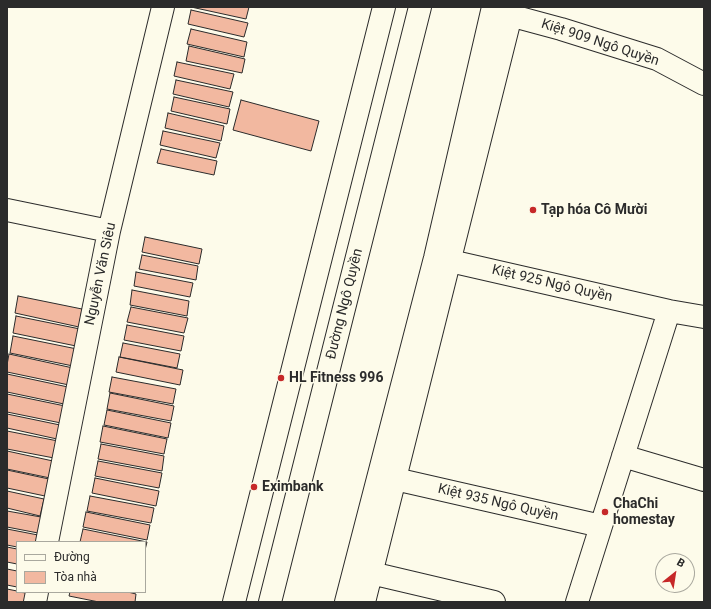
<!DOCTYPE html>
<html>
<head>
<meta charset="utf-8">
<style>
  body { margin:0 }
  #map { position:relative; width:711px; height:609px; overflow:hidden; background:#fdfbea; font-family:Roboto,sans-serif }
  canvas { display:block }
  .frame { position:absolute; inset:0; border:8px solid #2b2b2b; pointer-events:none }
  .legend { position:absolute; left:16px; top:541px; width:130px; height:52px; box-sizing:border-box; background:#fdfbea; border:1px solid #a9a89e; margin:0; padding:5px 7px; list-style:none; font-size:12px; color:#2b2b2b }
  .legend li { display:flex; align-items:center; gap:8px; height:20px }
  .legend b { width:20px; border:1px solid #a9a89e }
  .north { position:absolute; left:655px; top:553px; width:40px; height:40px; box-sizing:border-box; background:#fdfbea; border:1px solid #a9a89e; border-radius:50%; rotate:30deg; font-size:11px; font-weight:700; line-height:16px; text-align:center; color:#2b2b2b }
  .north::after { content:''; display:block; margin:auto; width:14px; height:18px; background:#c62828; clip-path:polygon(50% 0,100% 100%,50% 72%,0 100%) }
</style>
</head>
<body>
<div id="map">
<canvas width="711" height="609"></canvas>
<div class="frame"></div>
<ul class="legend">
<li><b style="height:5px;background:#fdfbea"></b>Đường</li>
<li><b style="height:11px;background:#f2b8a0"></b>Tòa nhà</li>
</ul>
<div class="north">B</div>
</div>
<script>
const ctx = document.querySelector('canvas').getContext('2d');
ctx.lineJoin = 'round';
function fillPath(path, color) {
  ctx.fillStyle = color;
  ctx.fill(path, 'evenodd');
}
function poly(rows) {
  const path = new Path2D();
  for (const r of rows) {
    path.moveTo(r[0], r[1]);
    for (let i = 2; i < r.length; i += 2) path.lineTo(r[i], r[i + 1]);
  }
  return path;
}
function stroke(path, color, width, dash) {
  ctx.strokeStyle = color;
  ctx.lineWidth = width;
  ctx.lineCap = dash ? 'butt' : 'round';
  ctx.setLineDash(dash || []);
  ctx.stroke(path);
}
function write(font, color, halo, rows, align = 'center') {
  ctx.font = font + ' Roboto,sans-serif';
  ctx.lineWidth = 3;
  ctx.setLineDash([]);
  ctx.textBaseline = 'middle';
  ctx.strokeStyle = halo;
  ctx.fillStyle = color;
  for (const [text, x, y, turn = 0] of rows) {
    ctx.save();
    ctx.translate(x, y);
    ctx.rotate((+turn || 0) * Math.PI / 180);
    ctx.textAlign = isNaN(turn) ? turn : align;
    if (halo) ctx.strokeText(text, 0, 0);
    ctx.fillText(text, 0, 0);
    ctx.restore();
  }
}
const building = poly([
  [191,7,249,7,246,19,191,7],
  [191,10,248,23,244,37,188,24,191,10],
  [191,29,247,42,244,57,187,44,191,29],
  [189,46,245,59,242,73,186,61,189,46],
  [177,62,234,74,230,89,174,76,177,62],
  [176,80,233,92,229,107,173,94,176,80],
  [174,97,230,109,227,124,171,111,174,97],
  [241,100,319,121,311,151,233,130,241,100],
  [168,113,224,126,221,141,165,128,168,113],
  [163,131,220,143,216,158,160,145,163,131],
  [161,149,217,161,214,175,157,163,161,149],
  [145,237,202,249,199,264,142,252,145,237],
  [142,255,198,266,196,280,139,269,142,255],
  [136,272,193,283,190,297,134,286,136,272],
  [132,290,189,301,187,316,130,305,132,290],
  [18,296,82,309,79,327,15,313,18,296],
  [131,307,188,318,184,333,127,322,131,307],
  [16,316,80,329,76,346,13,333,16,316],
  [127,325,184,336,181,351,124,340,127,325],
  [13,336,77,349,73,366,10,353,13,336],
  [123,343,180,354,177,368,120,357,123,343],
  [9,354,73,368,69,385,7,372,7,365,9,354],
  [119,357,183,370,180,385,116,372,119,357],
  [7,374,68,387,64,404,7,392,7,374],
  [112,377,176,389,173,404,109,392,112,377],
  [110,393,174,406,171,421,107,409,110,393],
  [7,394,65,406,61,423,7,412,7,394],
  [107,410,171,423,168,438,104,425,107,410],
  [7,414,60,425,57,439,7,428,7,414],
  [103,426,167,439,164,454,100,442,103,426],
  [7,431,58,441,54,458,7,449,7,431],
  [101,444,164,456,162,471,98,459,101,444],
  [7,451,53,461,50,478,7,469,7,451],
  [98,461,162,473,159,488,95,476,98,461],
  [7,470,49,479,45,496,7,488,7,470],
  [95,478,159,491,156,506,92,493,95,478],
  [7,491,44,499,40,516,7,508,7,491],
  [90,496,154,508,151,523,87,511,90,496],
  [7,511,41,517,38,533,7,527,7,511],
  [86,512,150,525,147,540,83,527,86,512],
  [7,529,38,535,37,542,17,542,17,547,7,545,7,529],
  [83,529,147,542,145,550,145,542,80,542,83,529],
  [7,547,17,549,17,564,7,562,7,547],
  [7,569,17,571,17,587,7,585,7,569],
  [7,589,17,591,17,592,27,593,25,602,7,602,7,589],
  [70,592,128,592,136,594,135,602,99,602,69,596,70,592]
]);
const minor = poly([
  [498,12,561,29,657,59,704,84],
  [7,210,109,231],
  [437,258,669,311,704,317],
  [623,456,704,480],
  [395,479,601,526],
  [47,542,109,231,163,7],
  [371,573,494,602],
  [35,602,37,592],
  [234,602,384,7],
  [364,602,513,7],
  [577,602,669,311]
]);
const highway = poly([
  [270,602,420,7],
  [346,602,435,258,493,7]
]);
const markers = [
  [533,210,4,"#c62828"],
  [281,378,4,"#c62828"],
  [254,487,4,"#c62828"],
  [605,512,4,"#c62828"]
];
const streetNames = [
  ["Kiệt 909 Ngô Quyền",600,43,18],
  ["Nguyễn Văn Siêu",101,274,-78],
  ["Kiệt 925 Ngô Quyền",552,284,13],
  ["Đường Ngô Quyền",345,304,-76],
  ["Kiệt 935 Ngô Quyền",498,503,13]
];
const poiNames = [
  ["Tạp hóa Cô Mười",541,210],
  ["HL Fitness 996",289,378],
  ["Eximbank",262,487],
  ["ChaChi",613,504],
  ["homestay",613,520]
];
fillPath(building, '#f2b8a0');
stroke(building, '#2b2b2b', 1);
stroke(minor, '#2b2b2b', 24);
stroke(highway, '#2b2b2b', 24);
stroke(minor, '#fdfbea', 22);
stroke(highway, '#fdfbea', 22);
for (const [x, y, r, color] of markers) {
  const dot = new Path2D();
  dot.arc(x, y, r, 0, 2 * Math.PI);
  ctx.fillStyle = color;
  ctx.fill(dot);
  stroke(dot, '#fdfbea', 1.5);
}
write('14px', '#2b2b2b', '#fdfbea', streetNames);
write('bold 14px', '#2b2b2b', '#fdfbea', poiNames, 'left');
</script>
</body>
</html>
